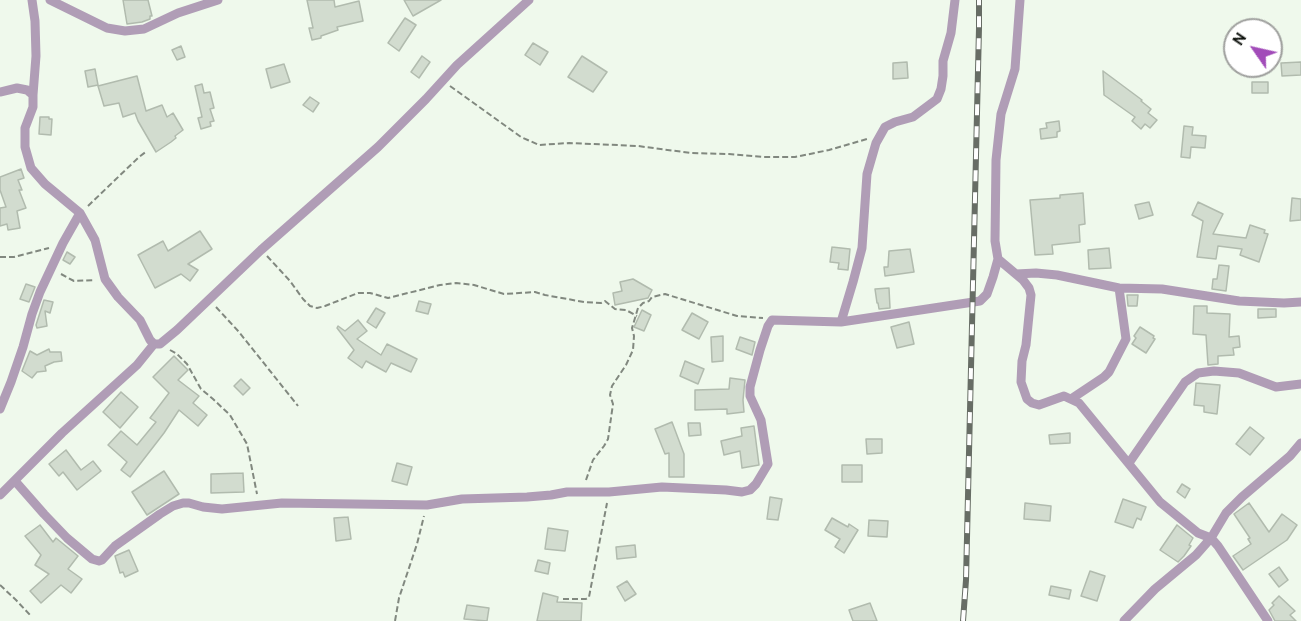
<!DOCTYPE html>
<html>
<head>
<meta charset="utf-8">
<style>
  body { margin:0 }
  #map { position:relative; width:1301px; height:621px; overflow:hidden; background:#eff9ec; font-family:Cabin,sans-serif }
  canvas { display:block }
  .north { position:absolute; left:1223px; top:18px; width:60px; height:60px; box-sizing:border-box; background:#fff; border:2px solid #9fa09e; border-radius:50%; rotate:304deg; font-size:16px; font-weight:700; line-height:24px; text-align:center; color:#0e120d }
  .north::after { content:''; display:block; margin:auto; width:21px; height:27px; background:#a24cb9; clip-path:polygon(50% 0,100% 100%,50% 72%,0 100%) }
</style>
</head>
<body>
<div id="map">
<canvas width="1301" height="621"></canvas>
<div class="north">N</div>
</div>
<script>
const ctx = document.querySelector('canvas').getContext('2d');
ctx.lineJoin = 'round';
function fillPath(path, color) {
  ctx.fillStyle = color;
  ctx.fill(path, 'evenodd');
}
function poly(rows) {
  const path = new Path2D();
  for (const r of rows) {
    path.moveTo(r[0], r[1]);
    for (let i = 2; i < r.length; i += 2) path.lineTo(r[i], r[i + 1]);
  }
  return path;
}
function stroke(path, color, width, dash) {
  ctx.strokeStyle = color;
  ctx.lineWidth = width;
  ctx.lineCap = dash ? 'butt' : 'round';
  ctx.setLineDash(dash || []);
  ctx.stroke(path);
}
const building = poly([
  [123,0,148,0,152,16,150,16,150,19,142,22,127,24,123,0],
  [307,0,334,0,335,7,359,1,363,21,337,27,338,30,321,36,321,38,312,40,309,28,313,28,307,0],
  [404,0,441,0,413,16,404,0],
  [405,18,416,25,399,51,388,43,405,18],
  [533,43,548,52,540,65,525,55,533,43],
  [181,46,185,57,177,60,172,50,181,46],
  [422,56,430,62,419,78,411,72,422,56],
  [582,56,607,72,593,92,568,77,582,56],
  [907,62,908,78,893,79,893,63,907,62],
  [1301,62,1301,75,1282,76,1281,63,1301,62],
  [284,64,290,82,271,88,266,69,284,64],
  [95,69,98,85,88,87,85,71,95,69],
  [1103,71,1142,100,1141,101,1151,109,1148,113,1157,120,1150,128,1145,124,1141,129,1132,121,1135,117,1104,95,1103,71],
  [137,76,146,111,162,105,167,117,173,113,183,130,175,136,176,138,171,142,156,152,138,121,135,113,123,117,119,103,104,106,98,86,137,76],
  [1252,82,1268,82,1268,93,1252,93,1252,82],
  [202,84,204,93,210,92,214,108,210,109,214,121,210,122,211,126,201,129,198,118,202,117,195,86,202,84],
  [310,97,319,103,313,112,303,105,310,97],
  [40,117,49,117,49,119,52,119,51,135,39,134,40,117],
  [1059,121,1060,131,1057,132,1057,137,1041,139,1040,129,1047,128,1046,123,1059,121],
  [1184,126,1193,127,1192,135,1206,136,1205,148,1191,147,1190,158,1181,157,1184,126],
  [21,169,24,178,18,180,22,190,19,190,26,208,17,211,20,228,8,230,7,224,0,226,0,208,6,207,0,190,0,177,21,169],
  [1083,193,1085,224,1079,225,1080,242,1052,245,1053,254,1035,255,1030,200,1060,198,1060,195,1083,193],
  [1292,198,1301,199,1301,220,1290,221,1292,198],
  [1149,202,1153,215,1139,219,1135,205,1149,202],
  [1198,202,1223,214,1213,234,1246,238,1250,225,1265,230,1264,233,1268,234,1259,262,1240,255,1242,249,1218,246,1216,259,1197,257,1203,221,1192,215,1198,202],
  [200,231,212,249,188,264,198,270,190,281,181,274,155,288,138,255,163,241,168,251,200,231],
  [832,247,850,249,848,270,838,269,839,263,830,262,832,247],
  [1109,248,1111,268,1089,269,1088,250,1109,248],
  [910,249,914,272,885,276,884,267,888,267,889,251,910,249],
  [67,252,75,257,70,264,63,260,67,252],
  [1219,265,1229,266,1226,291,1212,289,1213,279,1217,279,1219,265],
  [633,279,652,290,648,298,615,305,613,293,622,291,620,282,633,279],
  [26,284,35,287,29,302,20,299,26,284],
  [889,288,890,308,879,309,878,303,877,303,875,289,889,288],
  [1127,295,1138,295,1137,306,1128,306,1127,295],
  [44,300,53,302,50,313,45,311,47,326,37,328,36,325,44,300],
  [419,301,431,304,428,314,416,311,419,301],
  [1194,306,1207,306,1207,313,1230,314,1229,337,1239,336,1240,347,1233,348,1234,355,1218,356,1218,364,1208,365,1206,335,1193,334,1194,306],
  [376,308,385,313,376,328,367,322,376,308],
  [1258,309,1276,309,1276,317,1258,318,1258,309],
  [642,310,651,315,644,331,634,327,642,310],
  [692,313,708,322,699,339,682,330,692,313],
  [358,320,367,331,357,339,381,355,387,344,417,359,411,372,391,363,386,372,366,361,362,368,348,358,354,350,337,328,338,326,345,331,358,320],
  [909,322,914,344,897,348,891,327,909,322],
  [1140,327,1154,336,1153,338,1155,339,1146,353,1132,344,1136,338,1134,336,1140,327],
  [723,336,723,361,712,362,711,337,723,336],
  [740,337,755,342,752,355,736,349,740,337],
  [49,349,50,352,61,352,62,361,54,362,45,366,46,371,37,372,32,378,22,371,30,351,37,355,49,349],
  [174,356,188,370,178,380,199,396,193,403,207,415,198,426,179,410,164,433,130,477,121,470,127,462,108,445,121,431,137,445,156,422,150,418,169,393,153,377,174,356],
  [685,361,704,369,698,384,680,376,685,361],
  [730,378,745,380,743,400,744,412,727,414,727,409,695,410,695,390,729,389,730,378],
  [241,379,250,388,243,395,234,386,241,379],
  [1196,383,1220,385,1217,414,1204,412,1204,406,1194,405,1196,383],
  [121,392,138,407,120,428,103,412,121,392],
  [672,422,684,454,684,477,669,477,669,453,665,454,655,429,672,422],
  [688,423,700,423,701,435,689,436,688,423],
  [754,426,759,465,742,468,740,451,724,455,721,441,742,436,741,428,754,426],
  [1250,427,1264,438,1250,455,1236,444,1250,427],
  [1070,433,1070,443,1050,444,1049,435,1070,433],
  [866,439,882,439,882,453,867,454,866,439],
  [66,450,81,470,93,461,101,471,77,490,63,472,59,476,49,464,66,450],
  [397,463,412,467,407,485,392,481,397,463],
  [842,465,862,465,862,482,842,482,842,465],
  [164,471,179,494,147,515,132,492,164,471],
  [243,473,244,492,211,493,211,474,243,473],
  [1182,484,1190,489,1185,498,1177,492,1182,484],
  [770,497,782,499,778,520,767,519,770,497],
  [1123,499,1146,507,1141,520,1137,518,1133,528,1115,522,1123,499],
  [1025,503,1051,506,1050,521,1024,519,1025,503],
  [1249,503,1269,532,1282,514,1297,525,1287,540,1243,570,1233,556,1251,544,1248,539,1250,538,1234,514,1249,503],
  [348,517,351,539,336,541,334,518,348,517],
  [832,518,848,527,849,524,858,530,844,553,835,547,840,539,825,530,832,518],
  [869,520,888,521,887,537,868,536,869,520],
  [40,525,53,542,56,538,78,556,68,569,82,579,71,593,61,585,41,603,30,591,49,574,35,565,41,555,25,536,40,525],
  [1177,525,1193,538,1189,545,1191,546,1184,556,1178,562,1160,550,1177,525],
  [548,528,568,531,565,551,545,549,548,528],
  [635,545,636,557,617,559,616,547,635,545],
  [129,550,138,571,125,577,123,572,120,573,115,556,129,550],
  [538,560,550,563,548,574,535,571,538,560],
  [1279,567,1288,580,1279,587,1269,574,1279,567],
  [1090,571,1105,576,1097,601,1081,596,1090,571],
  [627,581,636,594,625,601,617,587,627,581],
  [1051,586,1071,590,1069,599,1049,595,1051,586],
  [543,593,558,597,557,602,582,603,581,621,537,621,543,593],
  [1279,596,1295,611,1290,615,1296,621,1275,621,1269,610,1274,605,1272,603,1279,596],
  [870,603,877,621,853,621,849,610,870,603],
  [467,605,489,608,487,621,464,619,467,605]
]);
const path = poly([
  [450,86,521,137,539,145,569,143,638,146,691,153,729,154,764,157,795,157,829,150,867,139],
  [88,206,139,157,147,151],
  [267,256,290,281,303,299,310,306,317,308,325,306,358,293,370,293,388,298,440,285,456,283,474,285,504,294,535,292,545,295,584,302,601,303,605,301,615,309,626,310,637,316],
  [0,257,14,257,49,248],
  [61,274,74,281,95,280],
  [216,307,239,332,298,406],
  [170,350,177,354,187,364,201,389,213,399,230,415,247,444,257,494],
  [586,480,593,460,604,446,608,439,613,404,610,395,612,386,626,365,633,350,634,336,632,328,638,308,643,303,649,301,652,297,665,294,737,316,763,318],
  [0,585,16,600,31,616],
  [563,599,586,599,589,597,607,503],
  [395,621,399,598,417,544,424,516]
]);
const street = poly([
  [32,0,35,21,36,56,33,95],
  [50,0,107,28,125,31,144,29,178,13,218,0],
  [0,92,17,88,27,90,33,95,33,107,25,128,25,147,31,168,45,184,80,213,95,240,105,279,118,297,140,320,150,340,154,344],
  [998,259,1023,280,1029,288,1031,295,1026,345,1022,361,1021,382,1027,399,1032,403,1039,405,1064,396,1079,403,1160,502,1198,533,1211,538,1218,546,1268,621],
  [1016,274,1036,273,1057,275,1119,288,1162,289,1239,301,1284,303,1301,302],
  [841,322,853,282,862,248,867,174,876,143,885,127,895,122,913,117,937,99,941,89,943,76,943,61,951,33,955,0],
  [1071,399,1104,377,1109,372,1126,339,1119,288],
  [0,409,11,382,23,347,32,314,40,292,63,243,80,213],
  [1129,463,1185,382,1198,373,1214,371,1239,373,1276,387,1301,384],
  [15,481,44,514,67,538,92,559,99,561,102,560,115,546,160,514,173,506,183,503,189,503,203,507,222,509,282,503,427,505,462,499,527,497,551,495,567,492,609,492,662,487,726,490,742,492,750,490,756,484,768,464,761,420,750,396,750,387,760,350,768,326,772,320,841,322,980,301,987,294,993,277,998,259,995,241,996,160,1001,114,1015,69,1020,0],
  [0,495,62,433,137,365,154,344,160,344,177,330,261,250,378,147,426,99,457,65,529,0],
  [1124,621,1155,589,1196,555,1211,538,1226,513,1242,497,1290,456,1301,443]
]);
const rail = poly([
  [963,621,966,580,979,28,979,0]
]);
fillPath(building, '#d2dccf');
stroke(building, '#b1bbae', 1.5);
stroke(path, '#81887f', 2, [6, 3]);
stroke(street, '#b09db6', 9);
stroke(rail, '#676d65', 6);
stroke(rail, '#fff', 4, [11]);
</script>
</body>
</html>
